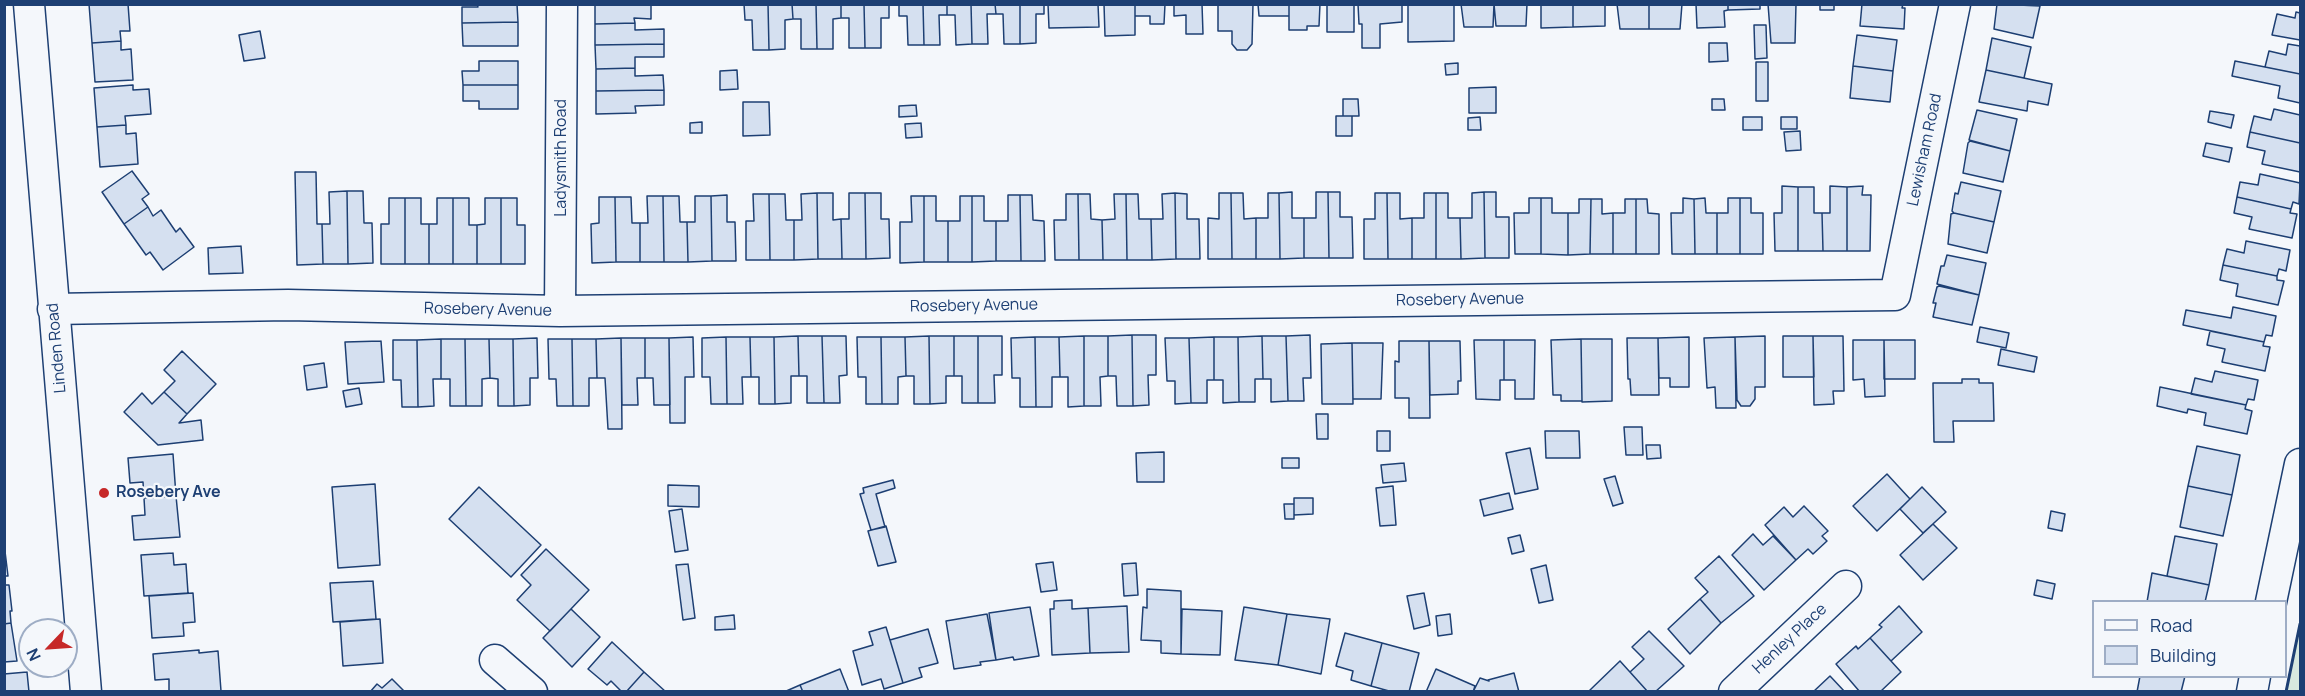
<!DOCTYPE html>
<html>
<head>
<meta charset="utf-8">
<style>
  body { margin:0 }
  #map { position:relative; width:2305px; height:696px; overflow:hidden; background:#f4f7fb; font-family:Manrope,sans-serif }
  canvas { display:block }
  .frame { position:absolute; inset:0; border:6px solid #1d3f73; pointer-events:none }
  .legend { position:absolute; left:2092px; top:600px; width:195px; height:78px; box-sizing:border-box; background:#f4f7fb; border:2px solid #9eadc5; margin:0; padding:8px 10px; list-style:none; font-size:18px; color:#1d3f73 }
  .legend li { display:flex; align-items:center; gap:12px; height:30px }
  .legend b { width:30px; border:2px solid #9eadc5 }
  .north { position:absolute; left:18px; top:618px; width:60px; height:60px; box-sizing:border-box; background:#f4f7fb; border:2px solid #9eadc5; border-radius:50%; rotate:245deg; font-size:16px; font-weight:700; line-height:24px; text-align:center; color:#1d3f73 }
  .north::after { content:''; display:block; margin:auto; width:21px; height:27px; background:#c62828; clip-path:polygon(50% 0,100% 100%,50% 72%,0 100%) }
</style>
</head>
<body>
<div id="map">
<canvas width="2305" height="696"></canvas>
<div class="frame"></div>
<ul class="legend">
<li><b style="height:8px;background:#f4f7fb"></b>Road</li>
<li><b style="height:16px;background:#d5e0f0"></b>Building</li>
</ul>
<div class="north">N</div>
</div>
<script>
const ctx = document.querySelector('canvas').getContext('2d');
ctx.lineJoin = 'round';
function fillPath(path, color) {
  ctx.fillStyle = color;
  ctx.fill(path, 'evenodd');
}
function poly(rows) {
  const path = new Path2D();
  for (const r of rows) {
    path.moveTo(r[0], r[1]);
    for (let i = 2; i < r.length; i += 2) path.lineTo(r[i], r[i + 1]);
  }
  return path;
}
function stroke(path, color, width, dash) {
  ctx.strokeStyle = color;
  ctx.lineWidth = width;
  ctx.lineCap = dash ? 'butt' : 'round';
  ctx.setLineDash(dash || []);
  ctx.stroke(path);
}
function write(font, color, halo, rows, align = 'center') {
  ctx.font = font + ' Manrope,sans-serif';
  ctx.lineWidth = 4.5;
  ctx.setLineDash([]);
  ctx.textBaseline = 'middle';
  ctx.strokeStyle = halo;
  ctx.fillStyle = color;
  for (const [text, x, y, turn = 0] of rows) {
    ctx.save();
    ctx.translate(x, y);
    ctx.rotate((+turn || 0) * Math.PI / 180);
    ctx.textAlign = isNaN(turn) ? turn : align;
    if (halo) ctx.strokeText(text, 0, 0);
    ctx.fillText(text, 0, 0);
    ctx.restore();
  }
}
const green = poly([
  [2300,624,2300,691,2286,691,2300,624]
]);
const building = poly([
  [89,4,128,4,130,31,120,31,121,41,92,43,89,4],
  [477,4,517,4,518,22,462,23,462,7,478,7,477,4],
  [595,4,651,4,651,19,634,18,635,23,595,24,595,4],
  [744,4,768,4,769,50,753,50,752,20,745,20,744,4],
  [768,4,792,4,793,19,785,20,785,49,769,50,768,4],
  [792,4,816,4,817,49,801,49,801,19,793,19,792,4],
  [816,4,841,4,841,18,833,19,833,49,817,49,816,4],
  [841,4,864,4,865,48,849,48,849,18,841,18,841,4],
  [864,4,889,4,889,18,881,18,881,48,865,48,864,4],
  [899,4,923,4,924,45,908,45,907,16,899,16,899,4],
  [923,4,947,4,947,15,939,15,940,45,924,45,923,4],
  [947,4,971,4,972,44,956,45,955,15,947,15,947,4],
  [971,4,995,4,996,14,987,14,988,44,972,44,971,4],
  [995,4,1020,4,1020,44,1004,44,1003,14,996,14,995,4],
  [1020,4,1044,4,1044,14,1036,14,1036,43,1020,44,1020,4],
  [1048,4,1098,4,1099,27,1049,28,1048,4],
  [1104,4,1135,4,1135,35,1105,36,1104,4],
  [1135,4,1165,4,1164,24,1150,24,1150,16,1135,16,1135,4],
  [1174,4,1202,4,1203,34,1186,34,1186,15,1174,16,1174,4],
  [1218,4,1253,4,1252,44,1247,50,1237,50,1232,44,1232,31,1218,31,1218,4],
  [1258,4,1289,4,1289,16,1259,16,1258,4],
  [1289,4,1320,4,1319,26,1307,26,1307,30,1289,30,1289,4],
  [1327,4,1354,4,1354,32,1327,32,1327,4],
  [1358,4,1402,4,1402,22,1380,24,1380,48,1362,48,1362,24,1359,24,1358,4],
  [1408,4,1454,4,1454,41,1408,42,1408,4],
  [1461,4,1494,4,1493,27,1464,27,1461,4],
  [1494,4,1527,4,1526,26,1496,26,1494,4],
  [1541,4,1573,4,1573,27,1541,28,1541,4],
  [1573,4,1605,4,1605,26,1573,27,1573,4],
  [1617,4,1649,4,1649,29,1620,29,1617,4],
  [1649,4,1682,4,1680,29,1649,29,1649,4],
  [1696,4,1728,4,1728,10,1724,11,1725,27,1697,28,1696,4],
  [1728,4,1760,4,1760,9,1728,10,1728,4],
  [1768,4,1796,4,1795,43,1771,43,1768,4],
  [1820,4,1834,4,1834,10,1820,10,1820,4],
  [1862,4,1903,4,1902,8,1905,8,1904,29,1860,26,1862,4],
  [1997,4,2040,6,2033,38,1994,29,1997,4],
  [2296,12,2300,13,2300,40,2272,35,2277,14,2295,18,2296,12],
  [518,22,518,46,463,46,462,23,518,22],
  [635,23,635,30,664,29,664,44,595,45,595,24,635,23],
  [1754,25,1766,25,1767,58,1755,59,1754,25],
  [260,31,265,58,244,61,239,35,260,31],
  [1857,35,1897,40,1893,71,1853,66,1857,35],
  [1992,38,2031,47,2024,78,1986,70,1992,38],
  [121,41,121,50,131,49,133,80,95,82,92,43,121,41],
  [1709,43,1727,43,1728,61,1709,62,1709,43],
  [664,44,664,57,635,57,635,68,596,69,595,45,664,44],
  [2288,44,2300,46,2300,74,2265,67,2269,51,2286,55,2288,44],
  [479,61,518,61,518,85,463,85,462,71,479,71,479,61],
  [2235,61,2300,74,2300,103,2278,98,2280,86,2232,76,2235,61],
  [1756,62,1768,62,1768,101,1756,101,1756,62],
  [1458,63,1458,74,1446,75,1445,64,1458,63],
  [1853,66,1893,71,1890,102,1850,98,1853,66],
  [635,68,635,76,663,75,664,90,596,91,596,69,635,68],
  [737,70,738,89,720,90,720,71,737,70],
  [1986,70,2052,84,2048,105,2028,101,2027,111,1979,102,1986,70],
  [133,85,133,90,149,89,151,114,125,116,126,125,97,127,94,88,133,85],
  [463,85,518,85,518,109,479,109,479,101,463,101,463,85],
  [1496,87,1496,113,1469,113,1469,88,1496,87],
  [664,90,664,105,635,106,636,113,596,114,596,91,664,90],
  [1343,99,1358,99,1359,116,1343,116,1343,99],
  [1712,99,1724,99,1725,110,1712,110,1712,99],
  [743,102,769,102,770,135,743,136,743,102],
  [916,105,917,116,899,117,899,106,916,105],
  [2274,109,2300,115,2300,143,2250,132,2254,116,2271,120,2274,109],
  [1977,110,2017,119,2010,151,1969,140,1977,110],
  [2210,111,2234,115,2231,128,2208,122,2210,111],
  [1336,116,1352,116,1352,136,1336,136,1336,116],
  [1480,117,1481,130,1468,130,1468,118,1480,117],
  [1743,117,1762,117,1762,130,1743,130,1743,117],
  [1781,117,1797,117,1797,129,1781,129,1781,117],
  [702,122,702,133,690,133,690,123,702,122],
  [921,123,922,137,906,138,905,124,921,123],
  [126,125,126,134,136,133,138,164,100,167,97,127,126,125],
  [1800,131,1801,150,1786,151,1784,132,1800,131],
  [2250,132,2300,143,2300,172,2262,164,2265,151,2247,147,2250,132],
  [1970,141,2010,151,2003,182,1963,173,1968,143,1970,141],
  [2206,143,2232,148,2229,162,2203,156,2206,143],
  [132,171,149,194,142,199,148,207,124,224,102,192,132,171],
  [295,172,316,172,317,224,322,224,323,264,297,265,295,172],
  [2260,174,2300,183,2299,204,2293,202,2291,209,2237,197,2240,182,2258,185,2260,174],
  [1961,182,2001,191,1994,222,1954,213,1952,211,1955,193,1958,194,1961,182],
  [1782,186,1798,187,1798,251,1775,251,1774,213,1782,213,1782,186],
  [1830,186,1847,187,1847,251,1823,251,1822,213,1830,213,1830,186],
  [1863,186,1862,195,1871,195,1870,251,1847,251,1847,187,1863,186],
  [1798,187,1814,187,1814,213,1822,213,1823,251,1798,251,1798,187],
  [347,191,348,264,323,264,322,224,330,224,329,192,347,191],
  [347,191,363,191,364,223,372,223,373,263,348,264,347,191],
  [1292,192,1292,218,1304,218,1304,258,1280,259,1279,193,1292,192],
  [1316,192,1328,192,1329,258,1304,258,1304,218,1316,218,1316,192],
  [1328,192,1340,192,1340,217,1352,217,1353,258,1329,258,1328,192],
  [1484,192,1485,258,1461,259,1460,218,1472,218,1472,193,1484,192],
  [1484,192,1496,192,1496,217,1509,217,1509,258,1485,258,1484,192],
  [817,193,818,259,794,260,794,220,802,220,801,194,817,193],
  [817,193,833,193,833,220,841,219,842,259,818,259,817,193],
  [849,193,865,193,866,259,842,259,841,219,849,219,849,193],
  [865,193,881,193,881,219,889,219,890,258,866,259,865,193],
  [1175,193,1187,194,1187,219,1199,219,1200,259,1176,259,1175,193],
  [1175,193,1176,259,1152,260,1151,219,1163,219,1162,194,1175,193],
  [1219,193,1231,193,1232,259,1208,259,1208,218,1219,219,1219,193],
  [1231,193,1243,193,1244,219,1256,218,1256,259,1232,259,1231,193],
  [1268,193,1279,193,1280,259,1256,259,1256,218,1268,218,1268,193],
  [1375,193,1387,193,1388,259,1364,259,1364,219,1375,219,1375,193],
  [1387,193,1400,193,1400,219,1412,218,1412,259,1388,259,1387,193],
  [1424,193,1436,193,1436,259,1412,259,1412,218,1424,218,1424,193],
  [1436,193,1448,193,1448,218,1460,218,1461,259,1436,259,1436,193],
  [753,194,769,194,770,260,746,260,746,221,754,221,753,194],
  [769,194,785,194,786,220,794,220,794,260,770,260,769,194],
  [1066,194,1078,194,1079,260,1055,260,1054,220,1066,220,1066,194],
  [1078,194,1090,194,1091,219,1102,220,1103,260,1079,260,1078,194],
  [1114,194,1126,194,1127,260,1103,260,1102,220,1115,219,1114,194],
  [1126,194,1138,194,1139,219,1151,219,1152,260,1127,260,1126,194],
  [727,195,727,222,735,222,736,261,712,261,711,196,727,195],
  [1008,195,1020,195,1021,261,996,261,996,221,1008,221,1008,195],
  [1020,195,1032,195,1033,220,1044,221,1045,261,1021,261,1020,195],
  [647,196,663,196,664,262,640,262,640,223,648,223,647,196],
  [663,196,679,196,680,222,687,222,688,262,664,262,663,196],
  [695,196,711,196,712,261,688,262,687,222,695,222,695,196],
  [911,196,924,196,924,262,900,263,900,222,912,222,911,196],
  [924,196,936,196,936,221,948,221,948,262,924,262,924,196],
  [960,196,972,196,972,262,948,262,948,221,960,221,960,196],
  [972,196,984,196,984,221,996,221,996,261,972,262,972,196],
  [599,197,615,197,616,262,592,263,591,224,599,223,599,197],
  [615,197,631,197,632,223,640,223,640,262,616,262,615,197],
  [2237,197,2291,209,2290,213,2297,214,2292,238,2249,229,2252,217,2234,213,2237,197],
  [389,198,405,198,405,264,381,264,381,224,389,224,389,198],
  [405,198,421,198,421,224,429,224,429,264,405,264,405,198],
  [437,198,453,198,453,264,429,264,429,224,437,224,437,198],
  [453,198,469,198,469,225,477,225,477,264,453,264,453,198],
  [485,198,501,198,501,264,477,264,477,225,485,224,485,198],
  [501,198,517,198,517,225,525,225,525,264,501,264,501,198],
  [1529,198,1541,198,1541,254,1515,254,1514,213,1529,213,1529,198],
  [1541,198,1552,198,1552,213,1568,213,1568,255,1541,254,1541,198],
  [1683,198,1694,199,1695,254,1672,254,1671,213,1683,213,1683,198],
  [1705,198,1706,213,1717,213,1717,254,1695,254,1694,199,1705,198],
  [1728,198,1740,198,1740,254,1717,254,1717,213,1728,213,1728,198],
  [1740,198,1751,198,1751,213,1763,213,1763,254,1740,254,1740,198],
  [1579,199,1591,199,1590,254,1568,255,1568,213,1579,213,1579,199],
  [1591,199,1602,199,1602,214,1613,213,1613,254,1590,254,1591,199],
  [1625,199,1636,199,1636,254,1613,254,1613,213,1625,213,1625,199],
  [1636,199,1647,199,1648,213,1659,214,1659,254,1636,254,1636,199],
  [148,207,153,216,161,210,176,232,180,228,194,247,163,270,150,252,146,255,124,224,148,207],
  [1954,213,1994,222,1987,253,1948,244,1951,214,1954,213],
  [2246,241,2290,250,2286,271,2279,269,2277,276,2223,265,2227,249,2244,253,2246,241],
  [241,246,243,273,209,274,208,248,241,246],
  [1947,255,1986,263,1979,295,1937,284,1941,266,1944,266,1947,255],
  [2223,265,2277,276,2277,280,2284,281,2278,305,2236,296,2238,284,2220,280,2223,265],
  [1939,286,1979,295,1972,325,1933,317,1936,303,1933,303,1937,287,1939,286],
  [2233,307,2276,316,2272,336,2266,335,2264,342,2183,325,2186,310,2231,318,2233,307],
  [1980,327,2009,333,2006,348,1977,342,1980,327],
  [2210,331,2264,342,2263,346,2270,347,2265,371,2222,362,2225,349,2207,345,2210,331],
  [1132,335,1156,335,1156,375,1148,375,1149,405,1133,406,1132,335],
  [1132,335,1133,406,1117,406,1116,376,1108,376,1108,336,1132,335],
  [1310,335,1311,378,1303,378,1304,401,1288,401,1286,336,1310,335],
  [798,336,822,336,824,403,807,403,807,376,799,376,798,336],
  [798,336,799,376,791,376,791,403,775,404,774,337,798,336],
  [822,336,846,336,847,375,839,376,840,403,824,403,822,336],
  [929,336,954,336,954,376,946,376,946,403,930,404,929,336],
  [929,336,930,404,914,404,914,376,906,376,905,337,929,336],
  [954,336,978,336,978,403,962,403,962,376,954,376,954,336],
  [978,336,1002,336,1002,375,994,375,995,403,978,403,978,336],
  [1084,336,1108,336,1108,376,1100,377,1101,406,1084,406,1084,336],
  [1084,336,1084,406,1068,407,1068,377,1060,377,1059,337,1084,336],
  [1262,336,1263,379,1255,379,1255,402,1239,402,1238,337,1262,336],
  [1262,336,1286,336,1288,401,1271,402,1271,379,1263,379,1262,336],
  [1765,336,1765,387,1755,387,1755,399,1750,406,1741,406,1737,400,1735,337,1765,336],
  [1783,336,1813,336,1814,377,1783,377,1783,336],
  [1813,336,1843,336,1844,391,1833,391,1834,404,1814,405,1813,336],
  [693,337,694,377,685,377,685,423,670,423,669,338,693,337],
  [726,337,750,337,751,377,742,377,743,404,727,404,726,337],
  [726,337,727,404,711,404,710,377,702,377,702,338,726,337],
  [750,337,774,337,775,404,759,404,759,377,751,377,750,337],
  [857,337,881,337,882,404,866,404,866,377,858,377,857,337],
  [881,337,905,337,906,376,898,377,898,404,882,404,881,337],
  [1035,337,1059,337,1060,377,1052,377,1052,407,1036,407,1035,337],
  [1035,337,1036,407,1020,407,1020,378,1012,378,1011,338,1035,337],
  [1214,337,1214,380,1207,380,1207,403,1191,403,1189,338,1214,337],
  [1214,337,1238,337,1239,402,1223,403,1223,380,1214,380,1214,337],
  [1689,337,1689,387,1670,387,1670,378,1659,378,1658,338,1689,337],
  [1735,337,1736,408,1716,408,1715,387,1707,388,1704,338,1735,337],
  [537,338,538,378,530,378,530,405,514,406,513,339,537,338],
  [621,338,645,338,645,378,637,378,638,405,622,405,621,338],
  [621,338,622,429,608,429,605,378,597,378,596,339,621,338],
  [645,338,669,338,670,405,654,405,653,378,645,378,645,338],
  [1165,338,1189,338,1191,403,1175,404,1175,381,1167,381,1165,338],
  [1627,338,1658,338,1659,395,1631,395,1630,379,1628,379,1627,338],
  [441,339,465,339,466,406,450,406,450,379,441,379,441,339],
  [441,339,441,379,433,379,434,406,418,407,417,340,441,339],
  [465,339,489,339,490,378,482,379,482,406,466,406,465,339],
  [489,339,513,339,514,406,498,406,498,379,490,378,489,339],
  [548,339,572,339,573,406,557,406,556,379,549,379,548,339],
  [572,339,596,339,597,378,589,378,589,406,573,406,572,339],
  [1581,339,1612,339,1612,401,1582,402,1581,339],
  [1581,339,1582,401,1561,401,1561,395,1553,395,1551,340,1581,339],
  [393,340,417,340,418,407,402,407,401,380,393,380,393,340],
  [1474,340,1504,340,1504,380,1500,380,1500,400,1476,399,1474,340],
  [1504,340,1535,340,1534,399,1515,399,1515,380,1504,380,1504,340],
  [1853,340,1884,340,1885,396,1865,397,1864,379,1853,380,1853,340],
  [1884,340,1915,340,1915,379,1884,379,1884,340],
  [381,341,384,382,348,384,345,342,381,341],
  [1399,341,1429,341,1430,418,1409,418,1409,398,1395,398,1395,361,1399,362,1399,341],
  [1429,341,1460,341,1461,381,1458,381,1458,394,1430,395,1429,341],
  [1352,343,1383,343,1381,399,1353,399,1352,343],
  [1352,343,1353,404,1322,404,1321,344,1352,343],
  [2001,349,2037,357,2034,372,1998,365,2001,349],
  [182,351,216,384,187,414,164,392,175,381,164,370,182,351],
  [324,363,327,387,307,390,304,366,324,363],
  [2215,371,2258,380,2254,400,2248,399,2246,405,2191,394,2195,378,2212,382,2215,371],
  [1962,379,1979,379,1979,383,1993,383,1994,421,1953,421,1954,442,1934,442,1933,383,1962,383,1962,379],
  [2160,387,2246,405,2245,409,2252,411,2247,434,2204,425,2206,413,2188,409,2187,413,2157,406,2160,387],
  [359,388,362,404,346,407,343,391,359,388],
  [164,392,187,414,179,423,201,420,203,440,158,445,124,412,142,393,152,404,164,392],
  [1316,414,1328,414,1328,439,1317,439,1316,414],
  [1624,427,1642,427,1643,455,1626,455,1624,427],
  [1377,431,1390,431,1390,451,1377,451,1377,431],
  [1545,431,1579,431,1580,458,1546,458,1545,431],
  [1646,445,1660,445,1661,458,1647,459,1646,445],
  [2197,446,2240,455,2232,495,2188,486,2197,446],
  [1530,448,1538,489,1515,494,1506,453,1530,448],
  [1164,452,1164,482,1137,482,1136,453,1164,452],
  [173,454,176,496,144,498,143,482,130,483,128,458,173,454],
  [1282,458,1299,458,1299,468,1282,468,1282,458],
  [1404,463,1406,481,1383,483,1381,465,1404,463],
  [1887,474,1910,499,1877,531,1853,506,1887,474],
  [1615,476,1623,503,1613,506,1604,479,1615,476],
  [893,480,895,488,876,494,885,527,871,530,860,494,864,493,863,488,893,480],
  [375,484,380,565,338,568,332,487,375,484],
  [668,485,699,486,699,507,668,506,668,485],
  [1393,486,1396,525,1380,526,1376,488,1393,486],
  [2188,486,2232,495,2223,536,2180,527,2188,486],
  [479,487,541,545,511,577,449,519,479,487],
  [1922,487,1946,512,1923,533,1900,509,1922,487],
  [1509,493,1513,509,1484,516,1480,500,1509,493],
  [176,496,180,537,134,540,132,516,145,515,144,498,176,496],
  [1294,498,1313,498,1313,514,1294,515,1294,498],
  [1284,504,1294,504,1294,519,1285,519,1284,504],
  [1804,506,1828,531,1822,536,1827,541,1813,554,1808,549,1796,560,1765,525,1784,507,1793,517,1804,506],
  [682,509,688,550,675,552,669,511,682,509],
  [2051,511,2065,514,2062,531,2048,528,2051,511],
  [1933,524,1957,548,1923,580,1900,555,1933,524],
  [886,526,896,562,878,566,868,531,886,526],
  [1753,534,1763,545,1773,536,1796,560,1764,590,1732,555,1753,534],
  [1520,535,1524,551,1512,554,1508,538,1520,535],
  [2175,536,2217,544,2209,585,2167,576,2175,536],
  [4,543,8,576,4,576,4,543],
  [546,549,589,590,550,631,517,600,531,585,521,575,546,549],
  [173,553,174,565,186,564,188,593,144,596,141,555,173,553],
  [1719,556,1754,596,1721,623,1700,599,1708,592,1695,578,1719,556],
  [1053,562,1057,590,1041,592,1036,564,1053,562],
  [1136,563,1138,595,1124,596,1122,564,1136,563],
  [688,564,695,618,683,620,676,565,688,564],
  [1546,565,1553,600,1539,603,1531,569,1546,565],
  [2152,573,2209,585,2205,602,2147,602,2152,573],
  [2037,580,2055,584,2052,599,2034,595,2037,580],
  [373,581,376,619,333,622,330,583,373,581],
  [4,585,9,585,12,611,10,611,11,623,4,624,4,585],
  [1147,589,1181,591,1181,654,1161,653,1161,641,1141,640,1143,607,1147,608,1147,589],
  [193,593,195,622,183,623,184,636,152,638,149,596,193,593],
  [1424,593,1430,625,1414,629,1407,596,1424,593],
  [1700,599,1721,623,1690,654,1668,629,1700,599],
  [1072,600,1072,609,1088,608,1090,653,1052,655,1050,609,1054,609,1054,601,1072,600],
  [1127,606,1129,652,1090,653,1088,608,1127,606],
  [1899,606,1922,632,1891,661,1870,638,1882,627,1879,625,1899,606],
  [1030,607,1039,656,1014,660,1013,657,996,660,989,613,1030,607],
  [1244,607,1287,614,1278,665,1235,660,1244,607],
  [571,609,600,637,572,667,543,638,571,609],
  [1182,609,1222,611,1220,655,1181,654,1182,609],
  [987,614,996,660,980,662,981,665,954,669,946,621,987,614],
  [1287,614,1330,619,1321,674,1278,665,1287,614],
  [1450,614,1452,634,1438,636,1436,616,1450,614],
  [734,615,735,629,715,630,715,617,734,615],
  [380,619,383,663,343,666,340,622,380,619],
  [11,623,17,661,4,662,4,624,11,623],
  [886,627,903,683,884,689,881,679,862,685,853,651,873,645,869,632,886,627],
  [928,629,938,663,919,668,922,677,903,683,890,640,928,629],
  [1649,631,1684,666,1655,692,1648,692,1630,672,1644,659,1632,647,1649,631],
  [1345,633,1382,643,1371,686,1351,680,1353,671,1336,666,1345,633],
  [1870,638,1901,672,1880,692,1860,692,1836,664,1856,646,1858,649,1870,638],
  [612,642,644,672,626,692,622,692,611,681,607,685,588,669,612,642],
  [1382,643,1419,653,1409,692,1389,691,1371,686,1382,643],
  [199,650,199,653,218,651,221,691,169,692,169,679,155,680,153,654,199,650],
  [1620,661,1648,692,1589,692,1589,691,1620,661],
  [840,669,849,692,803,692,800,685,840,669],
  [1436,669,1475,686,1473,692,1426,692,1436,669],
  [27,672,29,692,4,692,4,674,27,672],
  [644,672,666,692,626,692,644,672],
  [1514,673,1519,692,1473,692,1480,678,1489,681,1488,680,1514,673],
  [1830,676,1845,692,1813,692,1830,676],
  [2140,676,2185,676,2181,692,2137,692,2140,676],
  [392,679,405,692,370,692,377,684,382,688,392,679],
  [800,685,803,692,784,692,800,685]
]);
const minor = poly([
  [29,4,86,692],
  [53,309,288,305,560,311,1895,295,1955,4],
  [560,311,562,4],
  [2271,602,2300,464],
  [495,660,532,692],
  [1734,692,1846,586],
  [2252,692,2255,676]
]);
const wall = poly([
  [2286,692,2300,624]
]);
const markers = [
  [104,493,6,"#c62828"]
];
const streetNames = [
  ["Lewisham Road",1925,150,-78],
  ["Ladysmith Road",562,158,-90],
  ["Rosebery Avenue",1460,300,-1],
  ["Rosebery Avenue",974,306,-1],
  ["Rosebery Avenue",488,310,1],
  ["Linden Road",57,348,-95],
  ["Henley Place",1790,639,-43]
];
const poiNames = [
  ["Rosebery Ave",116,493]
];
fillPath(green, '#d7e8df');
stroke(green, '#687fa3', 1.5);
fillPath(building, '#d5e0f0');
stroke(building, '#1d3f73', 1.5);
stroke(minor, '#1d3f73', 33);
stroke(minor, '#f4f7fb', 30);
stroke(wall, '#1d3f73', 3);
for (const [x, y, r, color] of markers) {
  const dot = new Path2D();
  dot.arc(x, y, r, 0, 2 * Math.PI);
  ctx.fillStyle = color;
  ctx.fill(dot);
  stroke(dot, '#f4f7fb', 2);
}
write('16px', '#1d3f73', '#f4f7fb', streetNames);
write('bold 16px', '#1d3f73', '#f4f7fb', poiNames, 'left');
</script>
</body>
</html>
